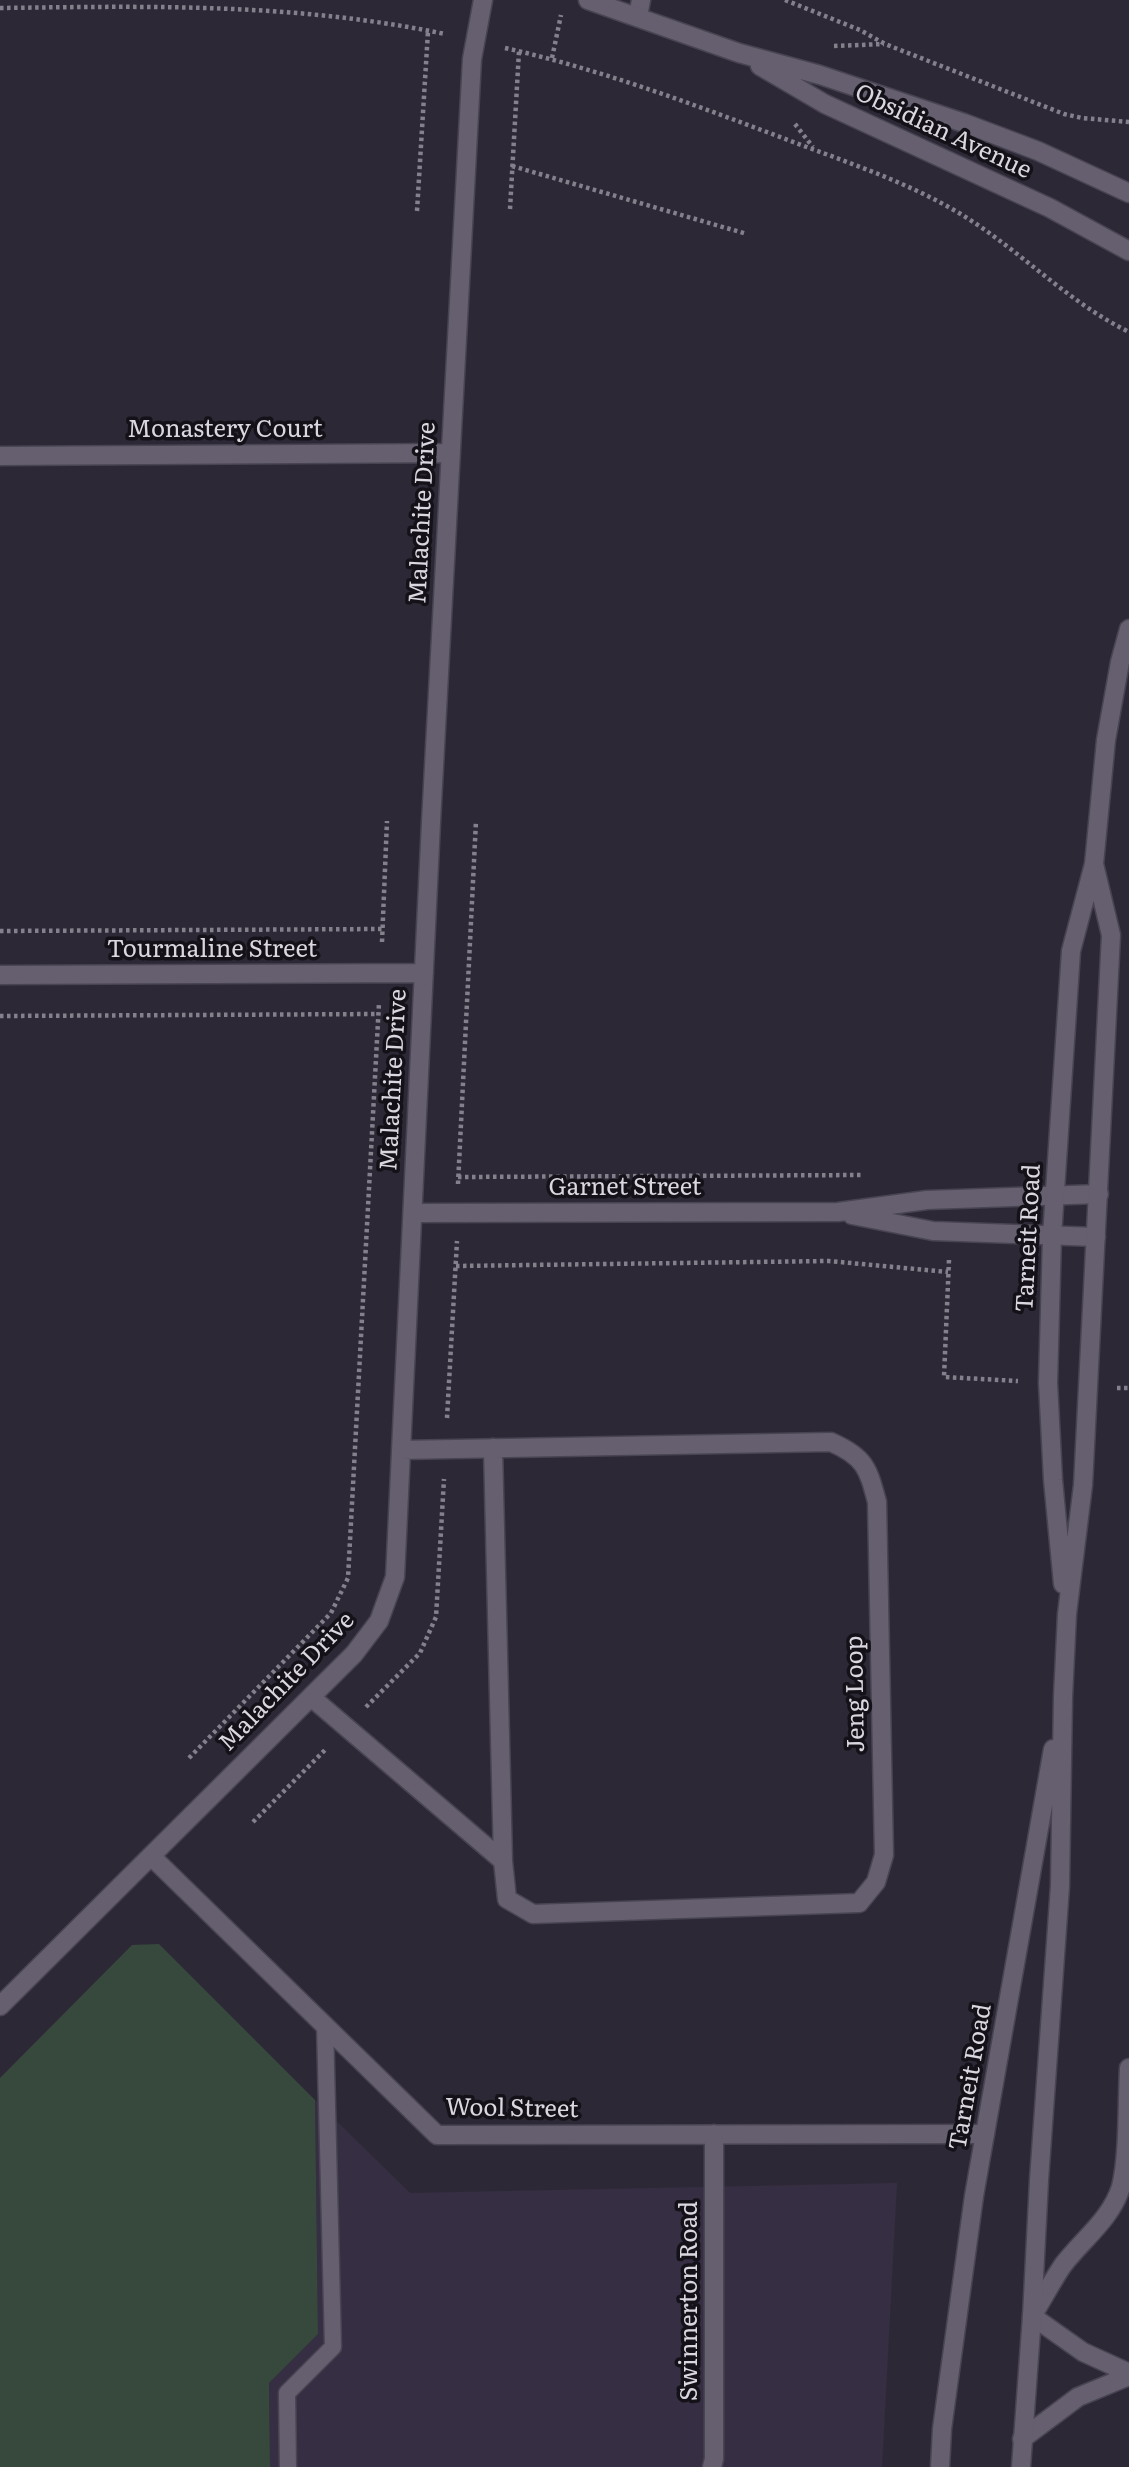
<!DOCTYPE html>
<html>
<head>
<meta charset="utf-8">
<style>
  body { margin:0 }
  canvas { display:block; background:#2d2836 }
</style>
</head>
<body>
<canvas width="1129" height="2467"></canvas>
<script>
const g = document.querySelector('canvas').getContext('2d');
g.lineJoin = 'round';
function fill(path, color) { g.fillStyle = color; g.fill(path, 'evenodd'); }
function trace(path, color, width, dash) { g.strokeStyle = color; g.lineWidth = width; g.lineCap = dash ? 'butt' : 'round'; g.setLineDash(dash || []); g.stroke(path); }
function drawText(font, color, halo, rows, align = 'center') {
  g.font = font + ' Literata,serif'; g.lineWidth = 7; g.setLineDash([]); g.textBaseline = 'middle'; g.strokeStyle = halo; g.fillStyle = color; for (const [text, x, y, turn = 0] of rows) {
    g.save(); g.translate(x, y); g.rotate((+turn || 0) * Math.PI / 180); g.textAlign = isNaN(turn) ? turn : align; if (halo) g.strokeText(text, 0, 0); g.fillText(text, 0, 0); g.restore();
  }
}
const built = new Path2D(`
  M 315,2100 L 410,2193 L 897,2183 L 882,2467 L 270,2467 L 269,2383 L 318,2334 Z`);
const green = new Path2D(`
  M 159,1944 L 315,2100 L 318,2334 L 269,2383 L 270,2467 L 0,2467 L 0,2078 L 132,1945 Z`);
const path = new Path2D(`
  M 785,0 L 860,30 L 885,44 L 1064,114 L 1082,118 L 1129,122
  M 0,8 C 153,6 295,3 445,34
  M 834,46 L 884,44
  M 505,48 C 603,70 695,105 788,140 C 846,162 905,181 959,213 C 1019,249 1066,301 1129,332
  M 552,58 L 561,15
  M 795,124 L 813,147
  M 512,166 L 747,234
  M 510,209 L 519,51
  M 417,211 L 428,31
  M 0,931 L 382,929
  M 382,942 L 387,821
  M 0,1016 L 378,1014
  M 458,1177 L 863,1175
  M 458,1184 L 476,821
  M 949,1260 L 944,1377 L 1018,1381
  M 456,1266 L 829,1261 L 948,1272
  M 1117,1388 L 1129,1388
  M 447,1418 L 457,1241
  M 366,1707 L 420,1653 L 436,1617 L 444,1479
  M 189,1758 L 331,1613 L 348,1578 L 379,1003
  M 253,1822 L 326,1749`);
const lane = new Path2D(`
  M 288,2467 L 287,2393 L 333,2347 L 325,2025`);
const street = new Path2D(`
  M 638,16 L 641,0
  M 0,456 L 451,453
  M 0,975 L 424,973
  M 413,1213 L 838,1212 L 927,1200 L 1099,1194
  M 852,1215 L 933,1231 L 1096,1237
  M 493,1448 L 503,1861
  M 311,1697 L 503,1861 L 507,1899 L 533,1914 L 859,1903 L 876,1882 L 884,1855 L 877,1502 C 868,1468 865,1457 831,1442 L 401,1450
  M 151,1856 L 437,2135 L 985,2134
  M 0,2006 L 354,1654 L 379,1621 L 395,1577 L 431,822 L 472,59 L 483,0
  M 1129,2068 C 1127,2103 1129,2154 1121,2187 C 1111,2219 1083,2239 1063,2265 C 1052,2281 1043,2299 1032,2316 L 1083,2352 L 1129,2373
  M 1022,2439 L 1078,2397 L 1129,2376
  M 712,2467 L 714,2459 L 714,2134`);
const secondary = new Path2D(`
  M 588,0 L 739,53 L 820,75 L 964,123 L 1038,151 L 1129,193
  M 760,66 L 825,104 L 1050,208 L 1129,251
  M 1063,1584 L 1053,1480 L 1048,1383 L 1052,1236 L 1071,951 L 1094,864 L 1106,740 L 1120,662 L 1129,629
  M 940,2467 L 942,2429 L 974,2196 L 1053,1749
  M 1021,2467 L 1032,2316 L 1039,2180 L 1060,1886 L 1063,1697 L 1067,1614 L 1083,1485 L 1111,935 L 1094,864`);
const streetNames = [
  ["Obsidian Avenue",943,132,25],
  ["Monastery Court",225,430],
  ["Malachite Drive",423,513,-87],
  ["Tourmaline Street",212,950],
  ["Malachite Drive",394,1080,-87],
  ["Garnet Street",625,1188],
  ["Tarneit Road",1029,1238,-87],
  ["Malachite Drive",287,1682,-46],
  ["Jeng Loop",856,1694,-91],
  ["Tarneit Road",971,2077,-80],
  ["Wool Street",512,2109,1],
  ["Swinnerton Road",690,2301,-90]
];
fill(built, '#362e43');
fill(green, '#37493d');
trace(lane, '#484451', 19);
trace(street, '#484451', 21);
trace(secondary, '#484451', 21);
trace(path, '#84808c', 4.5, [3.5, 3.5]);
trace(lane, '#655f70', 16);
trace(street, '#655f70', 18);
trace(secondary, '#655f70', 18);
drawText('24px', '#dad7e1', '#141218', streetNames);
</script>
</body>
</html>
